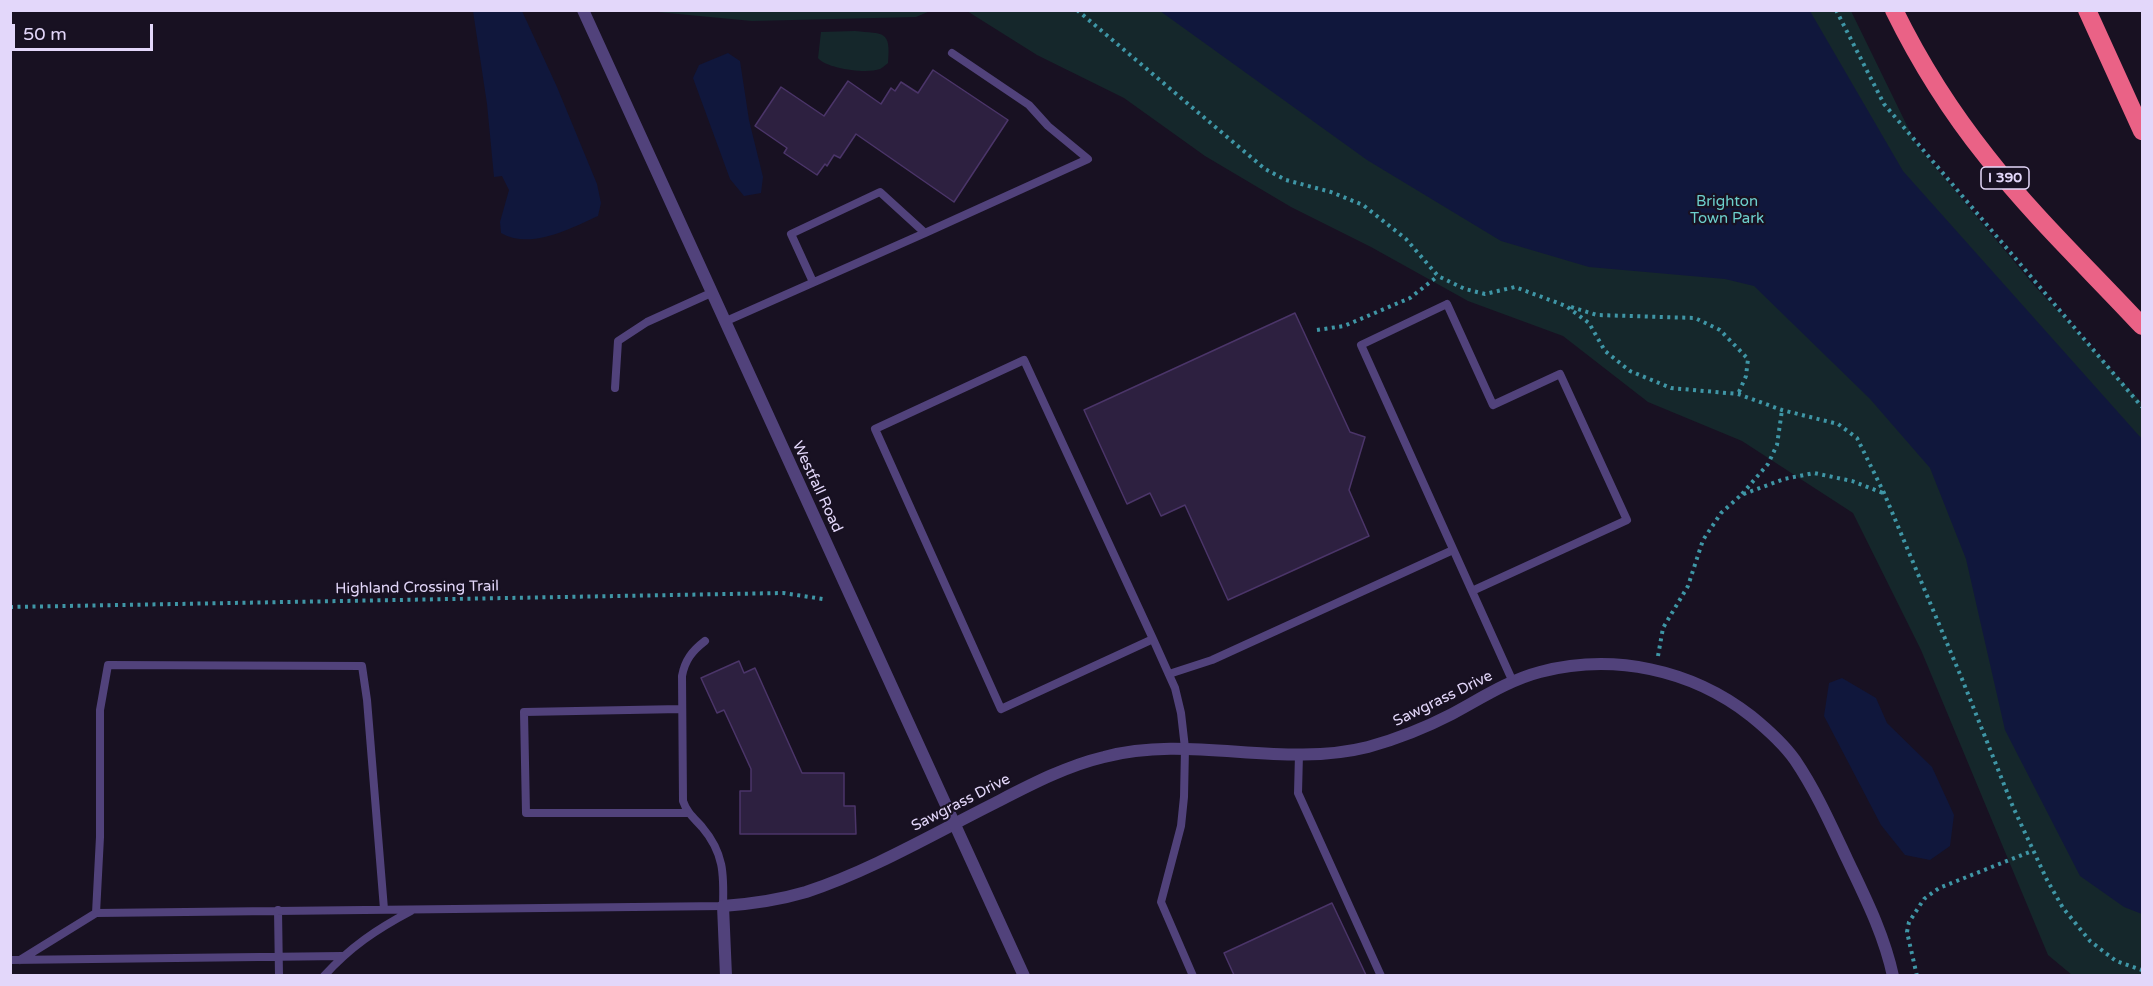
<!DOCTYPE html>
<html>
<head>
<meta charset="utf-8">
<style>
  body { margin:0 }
  #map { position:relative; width:2153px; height:986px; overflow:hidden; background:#181122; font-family:"Varela Round",sans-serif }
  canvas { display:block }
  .frame { position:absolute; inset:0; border:12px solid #e3d7fa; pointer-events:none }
  .scale { position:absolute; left:12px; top:24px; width:141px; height:27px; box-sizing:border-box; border:3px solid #e3d7fa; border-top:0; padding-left:8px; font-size:18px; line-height:21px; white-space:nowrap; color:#e3d7fa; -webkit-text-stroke:4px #181122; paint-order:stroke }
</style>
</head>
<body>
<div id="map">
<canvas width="2153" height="986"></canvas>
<div class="frame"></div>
<div class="scale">50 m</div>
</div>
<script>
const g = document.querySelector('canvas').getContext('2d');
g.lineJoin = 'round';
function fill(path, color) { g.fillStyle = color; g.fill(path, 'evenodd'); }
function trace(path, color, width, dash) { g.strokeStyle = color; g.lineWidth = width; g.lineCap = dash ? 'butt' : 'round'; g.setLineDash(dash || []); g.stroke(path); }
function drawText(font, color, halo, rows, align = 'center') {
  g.font = font + ' "Varela Round",sans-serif'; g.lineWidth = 4.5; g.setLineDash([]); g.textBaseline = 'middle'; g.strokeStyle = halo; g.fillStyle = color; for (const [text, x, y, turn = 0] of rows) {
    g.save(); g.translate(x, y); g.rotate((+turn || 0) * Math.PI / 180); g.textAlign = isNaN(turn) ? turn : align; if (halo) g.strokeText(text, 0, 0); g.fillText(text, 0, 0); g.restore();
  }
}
const green = new Path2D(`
  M 647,11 L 930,11 L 916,17 L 752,21 Z
  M 967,11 L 1851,11 L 1916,144 L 2033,284 L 2142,403 L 2142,975 L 2072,975 L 2048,955 L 1921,650 L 1853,513 L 1742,441 L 1648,402 L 1563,336 L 1468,301 L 1371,247 L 1291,207 L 1205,156 L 1124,98 L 1037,55 Z
  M 855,31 C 884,34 891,30 888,63 C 887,64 882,68 880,69 C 867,74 827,69 818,58 L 821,32 Z`);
const water = new Path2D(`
  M 473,11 L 522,11 L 557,87 L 597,184 L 601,203 L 598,216 C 569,229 531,250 501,233 L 500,222 L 509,190 L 502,176 L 494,177 L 487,104 Z
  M 1160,11 L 1810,11 L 1903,171 L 2142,439 L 2142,914 L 2124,907 L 2080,876 L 2005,730 L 1966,559 L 1930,468 L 1870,399 L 1754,286 L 1725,279 L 1589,267 L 1501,241 L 1367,160 Z
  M 728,53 L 740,61 L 749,120 L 763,177 L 761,193 L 744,196 L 730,179 L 693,78 L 699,65 Z
  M 1842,678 L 1876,698 L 1887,723 L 1932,767 L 1954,815 L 1950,846 L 1930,860 L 1905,855 L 1881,825 L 1824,716 L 1829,683 Z`);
const building = new Path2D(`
  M 933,70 L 1008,120 L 954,202 L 856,134 L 840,158 L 834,155 L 827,166 L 825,164 L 817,175 L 784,153 L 787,148 L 755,126 L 781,87 L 824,116 L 848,81 L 881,104 L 891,88 L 895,91 L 901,82 L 918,93 Z
  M 1295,313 L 1350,432 L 1365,437 L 1349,490 L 1369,536 L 1228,600 L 1185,505 L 1161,516 L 1150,493 L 1127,504 L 1084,410 Z
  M 739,661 L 744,673 L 755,668 L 802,773 L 844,773 L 844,806 L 855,806 L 856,834 L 740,834 L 740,791 L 751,791 L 751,769 L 724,710 L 717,713 L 701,678 Z
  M 1332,903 L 1366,975 L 1234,975 L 1224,953 Z`);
const path = new Path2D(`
  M 1077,10 L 1265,169 L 1286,180 L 1331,192 L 1363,205 L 1406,239 L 1438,276 L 1465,289 L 1485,294 L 1515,287 L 1566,306 L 1589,323 L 1605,351 L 1630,371 L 1671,388 L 1738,394 L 1782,410 L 1838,424 L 1857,438 L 1884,493 L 1962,679 L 2013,807 L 2047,880 L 2063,908 L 2090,941 L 2116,961 L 2142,970
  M 1836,10 L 1884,104 L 2142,407
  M 1571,307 L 1597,315 L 1695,318 L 1720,330 L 1748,359 L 1746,376 L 1738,394
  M 1317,330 L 1344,326 L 1410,298 L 1438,276
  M 1742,494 L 1768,464 L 1777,445 L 1782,410
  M 10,607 L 783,593 L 823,599
  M 1658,656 L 1663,628 L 1688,586 L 1703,540 L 1721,513 L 1741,495 L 1784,479 L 1814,473 L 1852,481 L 1883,493
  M 1917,976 L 1907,932 L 1909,922 L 1924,899 L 1939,888 L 2032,851`);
const service = new Path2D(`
  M 925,233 L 1088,159 L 1048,126 L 1029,105 L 952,53
  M 724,322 L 925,233 L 880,192 L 791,234 L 813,282
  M 615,388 L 618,341 L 647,322 L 711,293
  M 1472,591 L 1627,520 L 1560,374 L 1493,405 L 1447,304 L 1361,345 L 1513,682
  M 1153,639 L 1001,709 L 875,429 L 1024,360 L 1153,639 L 1175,688 L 1181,713 L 1185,748 L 1184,797 L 1181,826 L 1161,902 L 1193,976
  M 1169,674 L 1212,660 L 1453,550
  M 681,709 L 524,712 L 526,813 L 687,813
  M 1299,754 L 1298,793 L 1381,976
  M 278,910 L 279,976
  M 96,913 L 100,837 L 100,710 L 108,665 L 362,666 L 367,700 L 384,909
  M 10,960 L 342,956
  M 20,960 L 96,913 L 723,906 C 724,874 724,853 702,827 C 694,818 687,813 683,801 L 682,676 C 685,660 692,651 705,641
  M 324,976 C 350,947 377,929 411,911`);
const minor = new Path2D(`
  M 726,976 L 723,906 C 751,904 779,900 806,892 C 872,870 933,834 995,803 C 1030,785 1066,766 1104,757 C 1191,734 1281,769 1368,747 C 1397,739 1425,728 1452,714 C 1480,699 1509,680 1540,672 C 1613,653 1691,669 1751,716 C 1767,729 1783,743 1795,760 C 1816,791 1831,825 1847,859 C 1865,897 1884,934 1893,976`);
const tertiary = new Path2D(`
  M 583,10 L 1024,976`);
const motorway = new Path2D(`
  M 1894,10 C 1920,63 1951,112 1987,157 C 2034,217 2090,270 2142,326
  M 2087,10 L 2142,131`);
const shields = [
  [2005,178,48]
];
const shieldNames = [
  ["I 390",2005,178]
];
const parkNames = [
  ["Brighton",1727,202],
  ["Town Park",1727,219]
];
const streetNames = [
  ["Westfall Road",817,487,65],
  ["Highland Crossing Trail",417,588,-1],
  ["Sawgrass Drive",1443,699,-26],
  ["Sawgrass Drive",961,803,-27]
];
fill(green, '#15272b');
fill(water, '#10173c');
fill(building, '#2d2040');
trace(building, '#4b3569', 1.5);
trace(path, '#3f96a6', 4, [3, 4.5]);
trace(service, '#51427b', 8);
trace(minor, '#51427b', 12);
trace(tertiary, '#51427b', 12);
trace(motorway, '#ea6286', 18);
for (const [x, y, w] of shields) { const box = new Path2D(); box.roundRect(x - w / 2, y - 11, w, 22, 4.5); g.fillStyle = '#181122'; g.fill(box); trace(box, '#e3d7fa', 1.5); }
drawText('bold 14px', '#e3d7fa', null, shieldNames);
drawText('15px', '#6dd0cd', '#181122', parkNames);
drawText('15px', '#e3d7fa', '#181122', streetNames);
</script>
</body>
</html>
